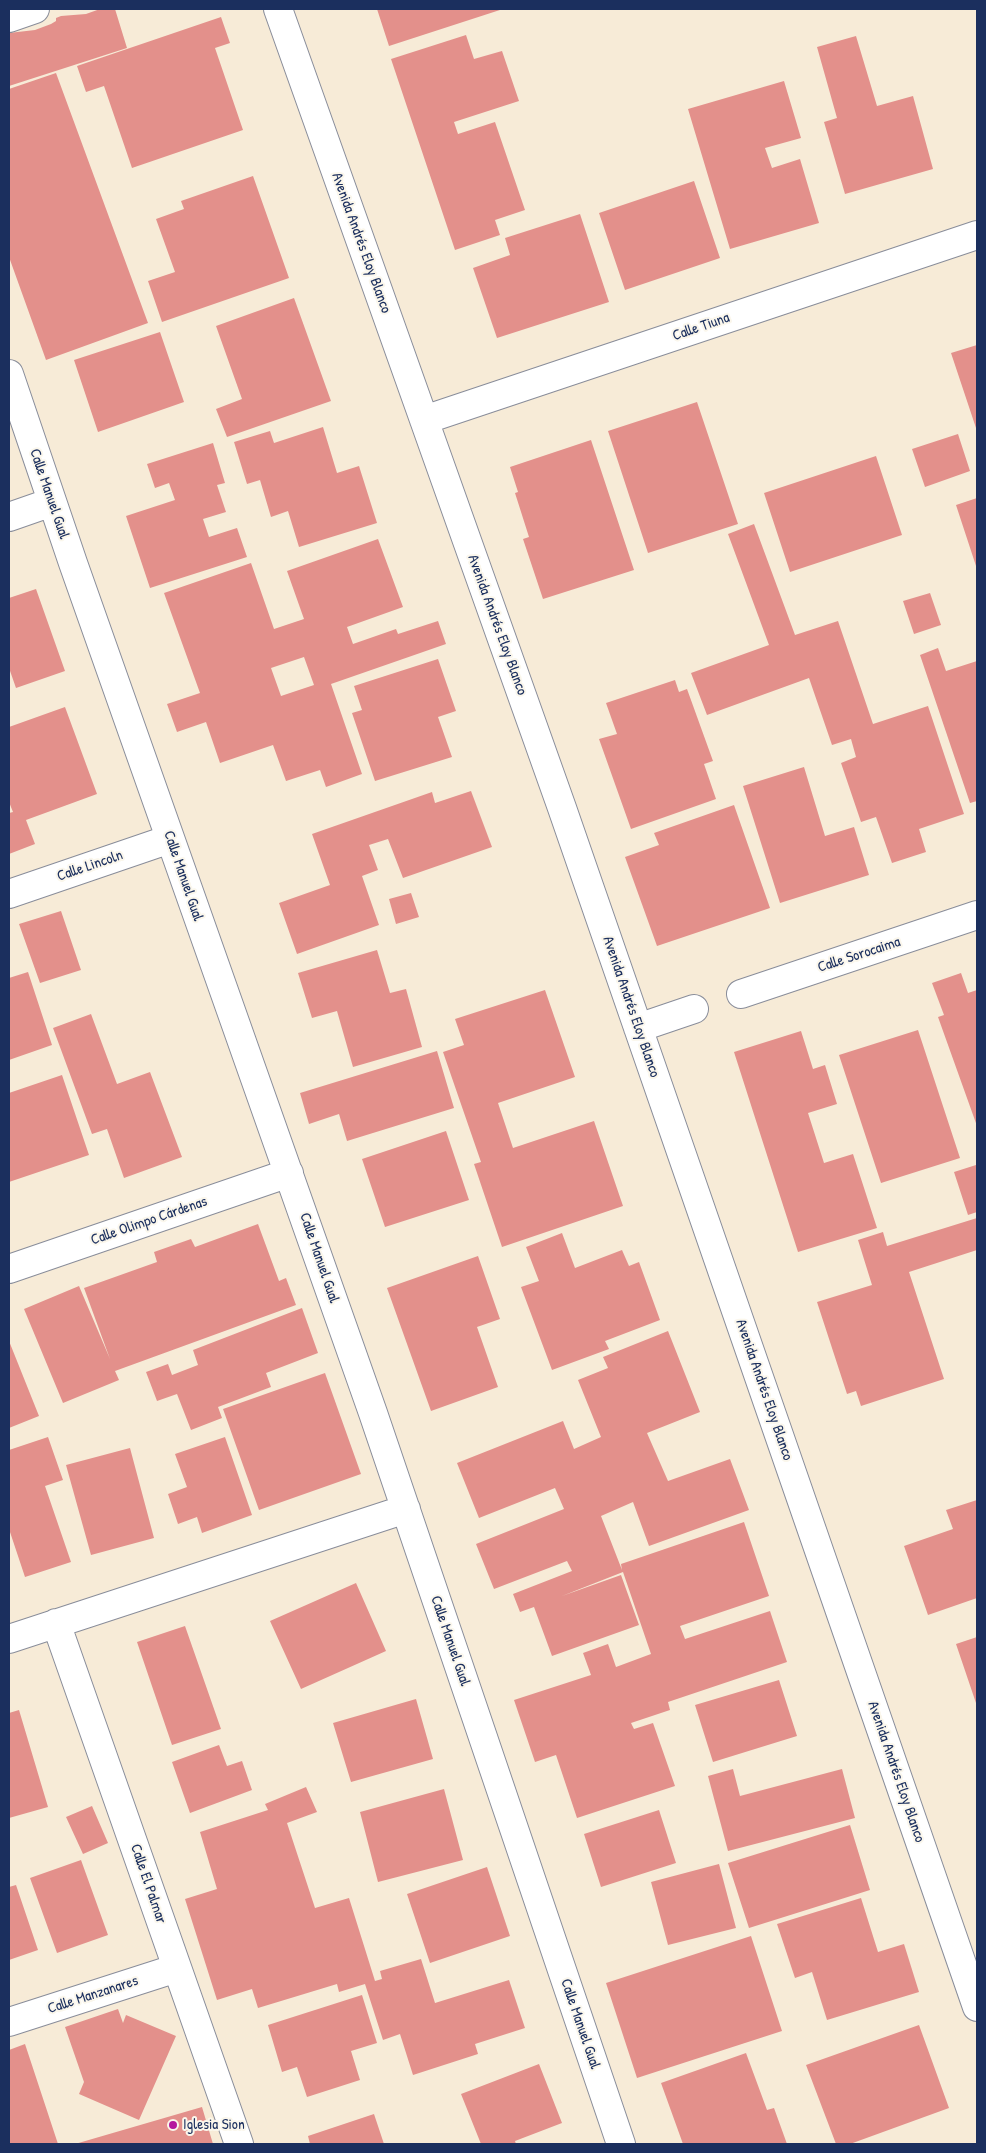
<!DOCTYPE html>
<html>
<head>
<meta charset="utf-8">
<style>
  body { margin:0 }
  #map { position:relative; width:986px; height:2153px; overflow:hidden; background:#f7ebd7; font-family:"Patrick Hand",sans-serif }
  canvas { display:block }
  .frame { position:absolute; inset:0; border:10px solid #1b2f5e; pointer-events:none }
</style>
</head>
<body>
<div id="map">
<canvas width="986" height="2153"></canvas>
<div class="frame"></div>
</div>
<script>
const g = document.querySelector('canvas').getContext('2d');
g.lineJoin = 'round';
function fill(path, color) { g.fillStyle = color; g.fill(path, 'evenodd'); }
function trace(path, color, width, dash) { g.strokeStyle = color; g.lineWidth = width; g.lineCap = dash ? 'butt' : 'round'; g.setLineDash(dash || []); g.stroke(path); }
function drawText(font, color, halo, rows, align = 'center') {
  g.font = font + ' "Patrick Hand",sans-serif'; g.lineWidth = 4; g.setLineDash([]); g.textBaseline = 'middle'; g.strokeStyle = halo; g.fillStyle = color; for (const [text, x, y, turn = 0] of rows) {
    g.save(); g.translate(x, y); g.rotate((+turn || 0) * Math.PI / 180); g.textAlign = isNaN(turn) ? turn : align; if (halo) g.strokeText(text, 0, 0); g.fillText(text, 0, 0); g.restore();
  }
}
const building = new Path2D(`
  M 100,9 L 115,9 L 127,48 L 9,86 L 9,33 L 35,30 L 51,24 L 56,21 L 56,18 L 61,16 L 86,14 Z
  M 377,9 L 503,9 L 389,46 Z
  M 221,17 L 230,43 L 215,48 L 243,130 L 132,168 L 104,86 L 86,92 L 77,66 Z
  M 466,35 L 474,59 L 502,51 L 519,101 L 454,122 L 458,134 L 495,122 L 525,210 L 495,220 L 500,235 L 455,250 L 391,59 Z
  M 856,36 L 877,106 L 913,96 L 933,169 L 845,194 L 824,122 L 837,118 L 817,47 Z
  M 56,73 L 148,323 L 46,360 L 9,257 L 9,89 Z
  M 784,81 L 801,138 L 765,148 L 772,168 L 800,159 L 819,223 L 730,249 L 688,109 Z
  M 253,176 L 289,278 L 162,322 L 148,281 L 175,272 L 156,219 L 184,209 L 181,201 Z
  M 694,181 L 720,258 L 625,290 L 599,213 Z
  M 580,214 L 609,302 L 497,338 L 473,268 L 510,255 L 505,238 Z
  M 294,298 L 331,401 L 227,437 L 216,409 L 242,399 L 216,326 Z
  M 160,332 L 184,402 L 98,432 L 74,360 Z
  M 977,345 L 977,431 L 951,353 Z
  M 697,402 L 738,524 L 648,553 L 608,431 Z
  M 323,427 L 337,473 L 359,466 L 377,523 L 299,547 L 288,511 L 271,517 L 260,480 L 247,484 L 234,442 L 270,431 L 274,443 Z
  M 958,434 L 970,471 L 925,487 L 912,449 Z
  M 591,440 L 634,570 L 543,599 L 523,539 L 529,537 L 515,493 L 518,492 L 510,467 Z
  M 213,443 L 225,483 L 217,485 L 226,512 L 203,519 L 209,537 L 237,528 L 247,557 L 150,588 L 126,516 L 175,500 L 169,483 L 155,488 L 147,464 Z
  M 876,456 L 902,535 L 790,572 L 764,493 Z
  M 977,498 L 977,569 L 956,505 Z
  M 754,524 L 795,635 L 838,621 L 873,724 L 928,706 L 964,814 L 919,829 L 926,852 L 892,863 L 876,817 L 861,822 L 841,763 L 856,757 L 851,739 L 832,745 L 809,678 L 707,715 L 691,673 L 769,645 L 728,534 Z
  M 378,539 L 403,607 L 347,627 L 353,644 L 396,629 L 398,634 L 438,621 L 446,644 L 331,684 L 362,774 L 326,787 L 320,770 L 286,781 L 273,745 L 220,763 L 206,722 L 177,732 L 167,704 L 200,693 L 164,593 L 251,563 L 274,629 L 304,619 L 287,571 ZM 304,657 L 314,685 L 281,696 L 271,668 Z
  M 36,589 L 65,671 L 16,688 L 9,668 L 9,598 Z
  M 930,593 L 941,625 L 914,634 L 903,601 Z
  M 938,648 L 946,671 L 977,661 L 977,801 L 970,803 L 920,655 Z
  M 438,659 L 456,711 L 438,717 L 452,757 L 375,781 L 352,713 L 362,710 L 354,686 Z
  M 675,680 L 679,692 L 687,689 L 713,761 L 704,764 L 716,799 L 631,829 L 599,739 L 617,734 L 606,703 Z
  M 65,707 L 97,794 L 26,820 L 35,844 L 9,854 L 9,813 L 13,812 L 9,802 L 9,727 Z
  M 804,767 L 825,836 L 854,827 L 869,875 L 780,903 L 743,786 Z
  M 471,791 L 492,847 L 403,878 L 388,839 L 369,845 L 378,870 L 362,876 L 379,925 L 297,954 L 279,903 L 330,885 L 312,834 L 432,792 L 435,803 Z
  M 734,805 L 770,908 L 657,946 L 625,857 L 659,845 L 654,833 Z
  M 411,893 L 419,917 L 396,924 L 389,899 Z
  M 61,911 L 81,970 L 40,983 L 19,924 Z
  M 377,950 L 390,993 L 406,989 L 422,1047 L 353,1067 L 337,1011 L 312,1018 L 298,973 Z
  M 28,972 L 52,1045 L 9,1060 L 9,978 Z
  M 961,973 L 968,993 L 977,990 L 977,1126 L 938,1017 L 944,1015 L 932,983 Z
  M 545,990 L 575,1077 L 498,1103 L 513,1148 L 594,1121 L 623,1206 L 502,1247 L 474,1164 L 481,1162 L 443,1052 L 464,1045 L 455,1019 Z
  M 91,1014 L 117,1084 L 150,1072 L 182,1157 L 124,1178 L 107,1129 L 92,1134 L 53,1028 Z
  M 918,1030 L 960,1158 L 881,1183 L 839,1055 Z
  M 801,1031 L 813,1069 L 825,1065 L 837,1104 L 808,1113 L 824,1163 L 853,1154 L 877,1228 L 798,1252 L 734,1052 Z
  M 437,1051 L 454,1108 L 347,1141 L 339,1114 L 309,1124 L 300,1093 Z
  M 62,1075 L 89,1155 L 9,1182 L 9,1093 Z
  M 446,1131 L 469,1200 L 385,1227 L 362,1159 Z
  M 976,1165 L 977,1212 L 968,1215 L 954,1172 Z
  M 977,1218 L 977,1250 L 909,1272 L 944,1379 L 861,1406 L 856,1391 L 847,1394 L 817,1302 L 872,1285 L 858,1240 L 883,1232 L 887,1246 Z
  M 258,1224 L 279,1281 L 286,1278 L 296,1305 L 115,1371 L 119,1380 L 63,1403 L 24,1309 L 79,1286 L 110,1359 L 84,1288 L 157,1262 L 154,1252 L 191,1239 L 195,1247 Z
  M 562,1233 L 575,1268 L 622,1250 L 629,1266 L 639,1262 L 660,1320 L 605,1341 L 609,1349 L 552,1370 L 521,1287 L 539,1281 L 526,1247 Z
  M 478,1256 L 500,1319 L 477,1327 L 498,1387 L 431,1411 L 387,1288 Z
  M 302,1308 L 318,1353 L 266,1373 L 271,1387 L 218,1407 L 222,1418 L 191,1430 L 177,1394 L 157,1401 L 146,1372 L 168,1364 L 172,1375 L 198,1365 L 193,1350 Z
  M 668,1331 L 700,1412 L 647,1433 L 668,1481 L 730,1459 L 749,1510 L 649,1546 L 633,1502 L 601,1516 L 622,1570 L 621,1564 L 744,1522 L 769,1596 L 680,1626 L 685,1639 L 770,1611 L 787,1662 L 668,1702 L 670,1710 L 631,1723 L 634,1729 L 653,1723 L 675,1786 L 577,1818 L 556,1755 L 535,1762 L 514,1700 L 591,1675 L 583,1653 L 608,1644 L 616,1667 L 651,1654 L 623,1572 L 562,1596 L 621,1575 L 639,1625 L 552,1656 L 534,1607 L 520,1612 L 513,1594 L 572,1571 L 567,1561 L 494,1589 L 476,1544 L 564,1509 L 555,1488 L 479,1518 L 457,1463 L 563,1421 L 574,1449 L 601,1437 L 578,1380 L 608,1368 L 603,1357 Z
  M 9,1341 L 39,1416 L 9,1428 Z
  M 325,1373 L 361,1474 L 259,1510 L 223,1409 Z
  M 48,1437 L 63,1480 L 45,1486 L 71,1562 L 25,1577 L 9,1529 L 9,1450 Z
  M 225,1437 L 252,1515 L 202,1533 L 197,1517 L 178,1524 L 168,1494 L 187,1487 L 175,1454 Z
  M 130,1448 L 154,1538 L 91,1555 L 66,1465 Z
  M 977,1500 L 977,1598 L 928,1615 L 904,1546 L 953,1529 L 946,1510 Z
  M 356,1583 L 386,1651 L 301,1689 L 270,1621 Z
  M 185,1626 L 221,1729 L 172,1745 L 137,1642 Z
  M 977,1637 L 977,1706 L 956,1644 Z
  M 779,1680 L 797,1736 L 713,1762 L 695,1705 Z
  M 416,1699 L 433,1759 L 351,1782 L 333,1723 Z
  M 19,1710 L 48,1807 L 9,1818 L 9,1713 Z
  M 219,1745 L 227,1766 L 242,1761 L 252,1790 L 190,1813 L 172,1762 Z
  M 733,1769 L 740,1796 L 842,1769 L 855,1818 L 728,1851 L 708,1776 Z
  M 306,1787 L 317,1812 L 287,1823 L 315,1908 L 349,1898 L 375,1981 L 382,1979 L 380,1971 L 421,1959 L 435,2003 L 509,1980 L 525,2028 L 475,2044 L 478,2054 L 413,2075 L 400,2034 L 383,2040 L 365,1984 L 339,1992 L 337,1984 L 258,2008 L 252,1989 L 217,2000 L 185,1899 L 217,1889 L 200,1832 L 268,1810 L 265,1804 Z
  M 444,1789 L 463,1860 L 378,1882 L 360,1812 Z
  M 92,1806 L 108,1843 L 83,1854 L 66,1817 Z
  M 659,1810 L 676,1863 L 601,1887 L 584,1834 Z
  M 850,1825 L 870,1890 L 749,1928 L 728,1863 Z
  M 81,1860 L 108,1935 L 57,1953 L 30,1878 Z
  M 719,1864 L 736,1928 L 668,1945 L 651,1882 Z
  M 487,1867 L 510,1936 L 430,1963 L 407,1894 Z
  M 16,1885 L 38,1950 L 9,1960 L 9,1887 Z
  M 861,1898 L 878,1952 L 904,1944 L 919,1992 L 827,2020 L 812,1972 L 795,1978 L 777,1924 Z
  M 751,1936 L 782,2031 L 637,2078 L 606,1983 Z
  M 362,1995 L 377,2043 L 351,2051 L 360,2080 L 307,2097 L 297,2067 L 282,2072 L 268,2025 Z
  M 118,2009 L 123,2023 L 126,2015 L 176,2036 L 139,2120 L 79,2094 L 84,2082 L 65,2027 Z
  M 919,2025 L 949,2108 L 850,2144 L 836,2144 L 806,2065 Z
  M 25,2044 L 58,2144 L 9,2144 L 9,2050 Z
  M 746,2053 L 767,2110 L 774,2108 L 787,2144 L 683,2144 L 661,2083 Z
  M 539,2064 L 562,2123 L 515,2141 L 516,2144 L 481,2144 L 461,2094 Z
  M 202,2107 L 213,2144 L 75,2144 Z
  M 374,2114 L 384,2144 L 310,2144 L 308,2136 Z`);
const street = new Path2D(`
  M 278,9 L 562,808 L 977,2007
  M 9,18 L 35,9
  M 9,374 L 73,563 L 373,1413 L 621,2144
  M 424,420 L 977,235
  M 9,517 L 52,502
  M 9,894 L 170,839
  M 741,994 L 977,915
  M 638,1028 L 694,1009
  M 9,1269 L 289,1173
  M 56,1623 L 239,2144
  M 9,1639 L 406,1509
  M 9,2022 L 177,1968`);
const markers = [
  [173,2125,5,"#b5179e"]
];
const streetNames = [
  ["Avenida Andrés Eloy Blanco",361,243,70],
  ["Calle Tiuna",701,327,-19],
  ["Calle Manuel Gual",49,494,71],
  ["Avenida Andrés Eloy Blanco",497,625,70],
  ["Calle Lincoln",90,866,-19],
  ["Calle Manuel Gual",183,876,71],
  ["Calle Sorocaima",859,955,-18],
  ["Avenida Andrés Eloy Blanco",631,1007,71],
  ["Calle Olimpo Cárdenas",149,1221,-19],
  ["Calle Manuel Gual",319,1258,71],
  ["Avenida Andrés Eloy Blanco",764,1390,71],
  ["Calle Manuel Gual",450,1641,71],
  ["Avenida Andrés Eloy Blanco",896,1772,71],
  ["Calle El Palmar",148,1884,71],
  ["Calle Manzanares",93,1995,-18],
  ["Calle Manuel Gual",580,2024,71]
];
const poiNames = [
  ["Iglesia Sion",183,2125]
];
fill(building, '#e3908b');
trace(street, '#898d9a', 30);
trace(street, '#fff', 28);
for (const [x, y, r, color] of markers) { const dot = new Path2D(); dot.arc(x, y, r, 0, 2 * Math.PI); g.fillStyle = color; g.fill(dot); trace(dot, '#fbf7ec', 2); }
drawText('15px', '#1b2f5e', '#fbf7ec', streetNames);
drawText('15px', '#1b2f5e', '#fbf7ec', poiNames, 'left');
</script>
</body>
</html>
